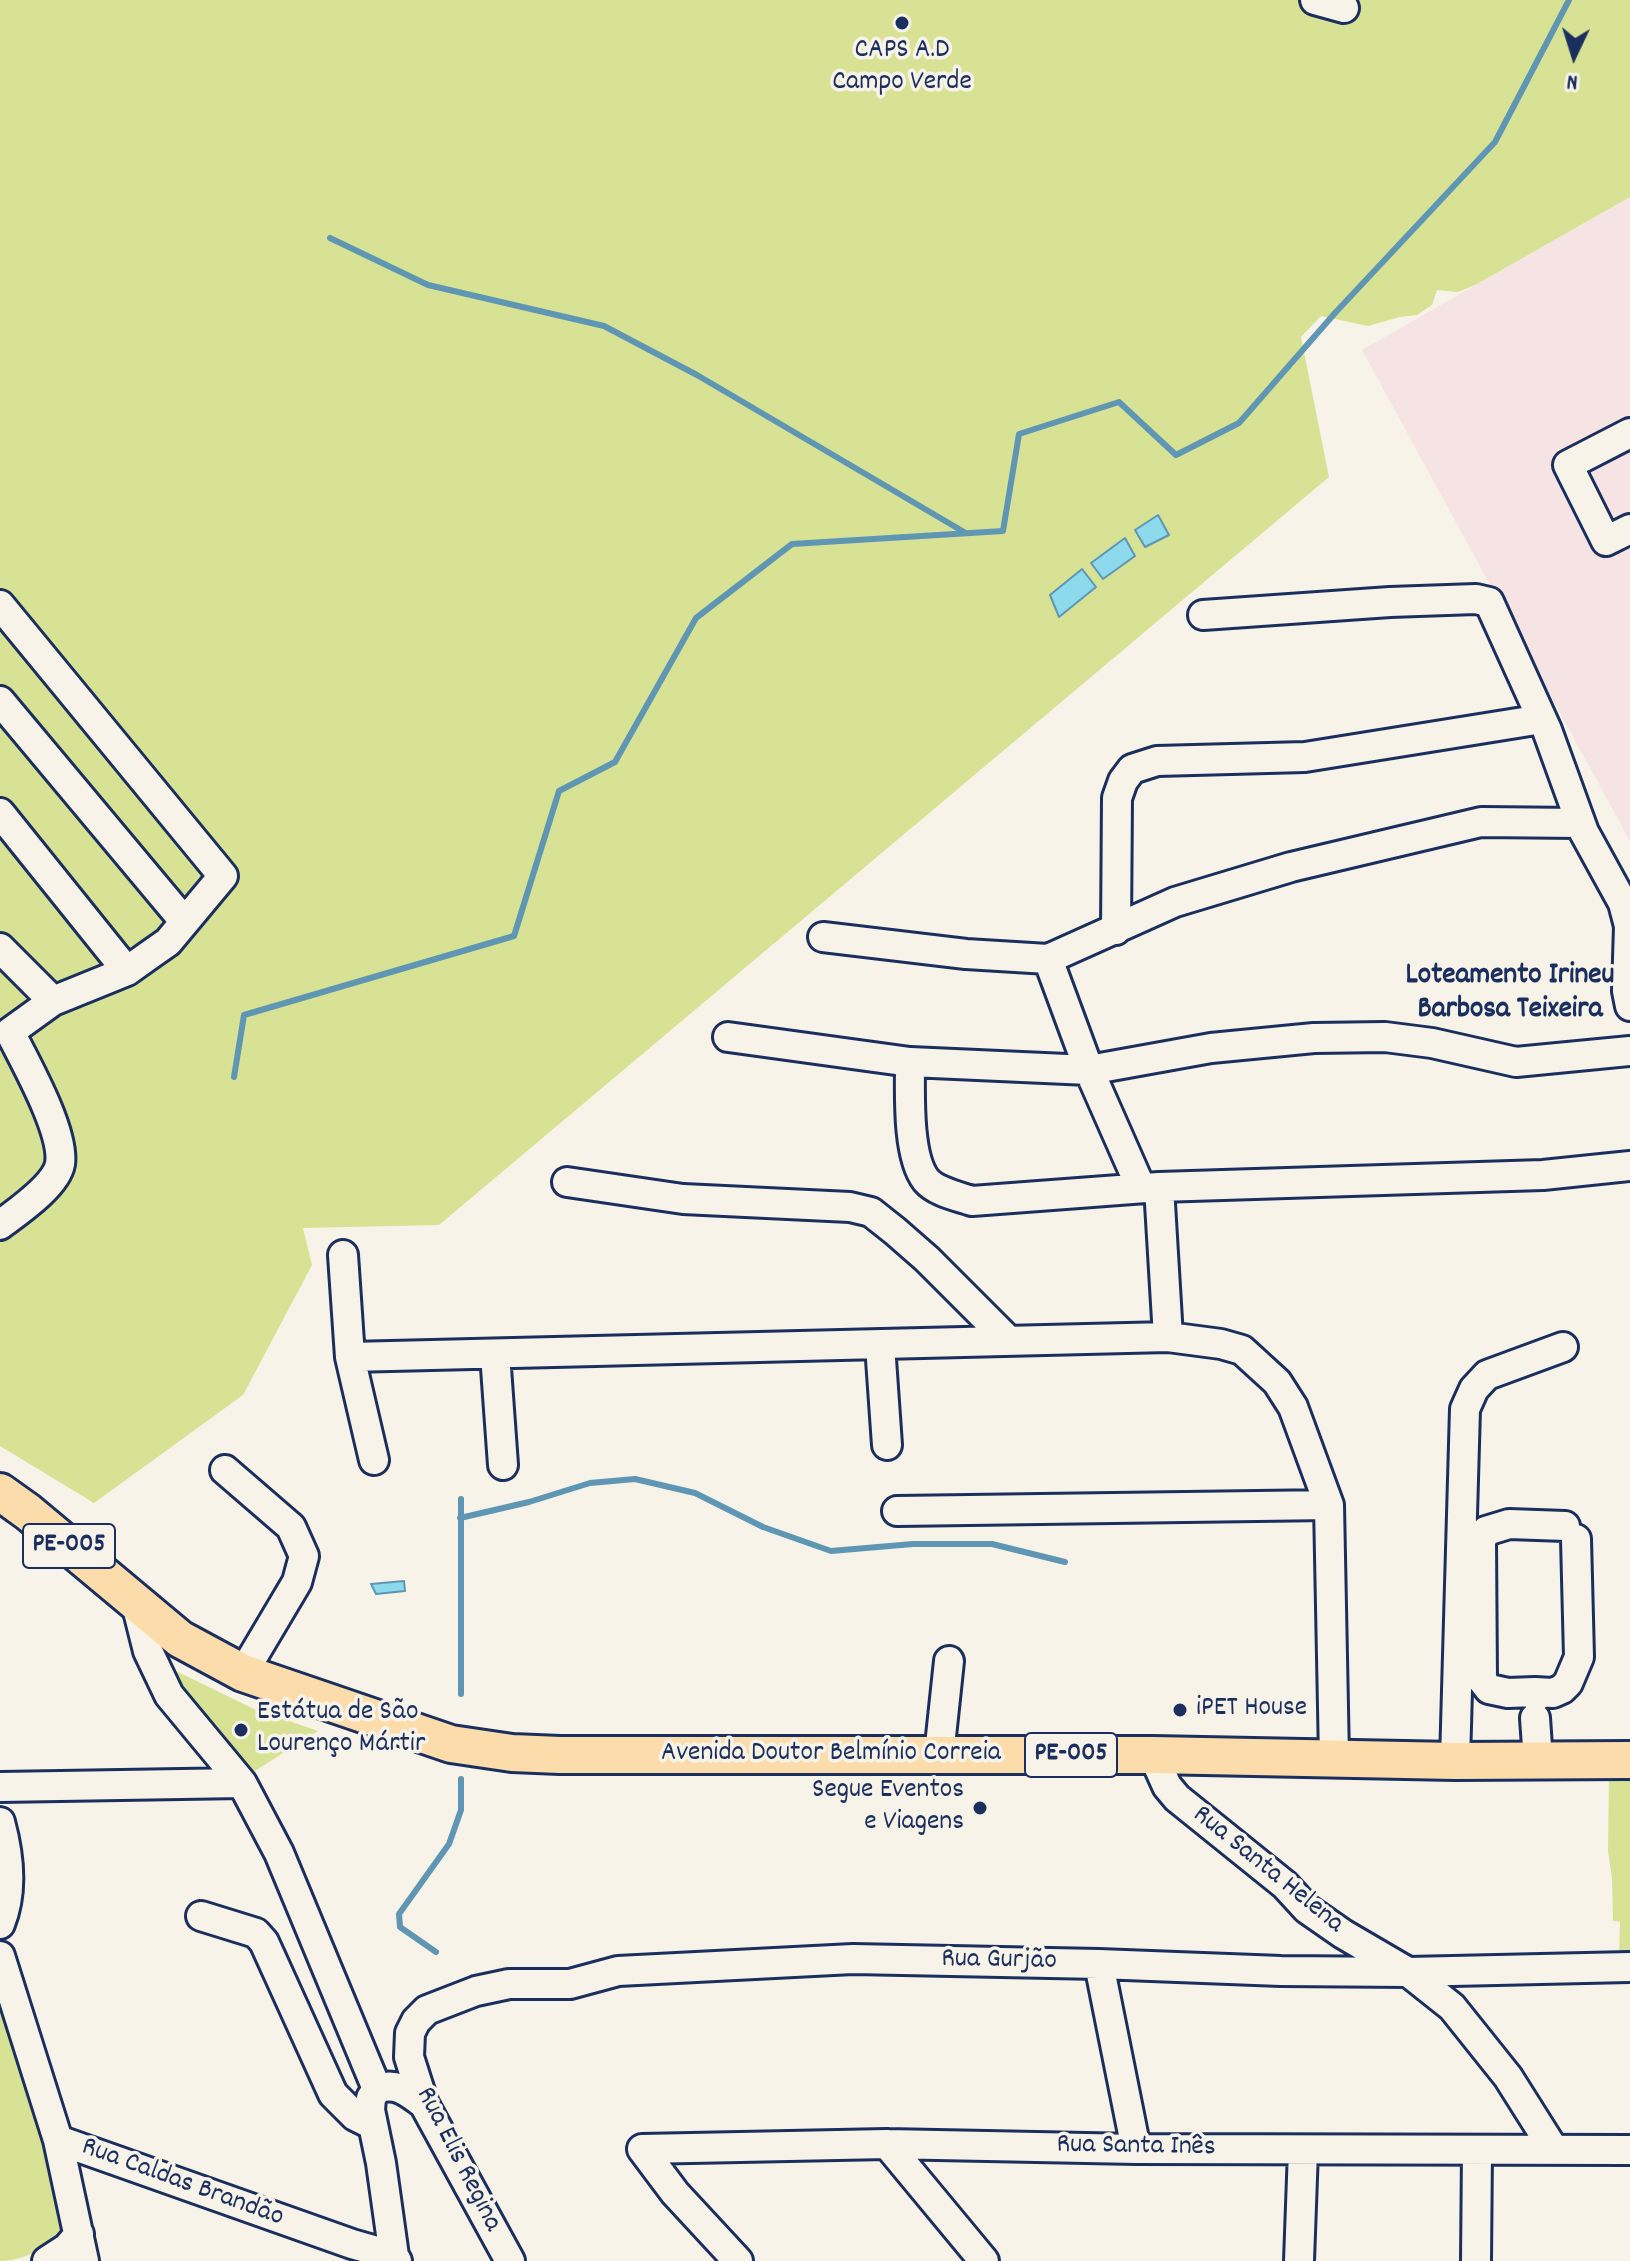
<!DOCTYPE html>
<html>
<head>
<meta charset="utf-8">
<style>
  body { margin:0 }
  #map { position:relative; width:1630px; height:2261px; overflow:hidden; background:#f7f3e8; font-family:Dekko,sans-serif }
  canvas { display:block }
  .north { position:absolute; left:1534px; top:16px; width:80px; height:80px; -webkit-text-stroke:6px #f7f3e8; paint-order:stroke; rotate:184deg; font-size:22px; font-weight:700; line-height:32px; text-align:center; color:#1b2f5e }
  .north::after { content:''; display:block; margin:auto; width:28px; height:36px; background:#1b2f5e; clip-path:polygon(50% 0,100% 100%,50% 72%,0 100%) }
</style>
</head>
<body>
<div id="map">
<canvas width="1630" height="2261"></canvas>
<div class="north">N</div>
</div>
<script>
const g = document.querySelector('canvas').getContext('2d');
g.lineJoin = 'round';
function fill(path, color) { g.fillStyle = color; g.fill(path, 'evenodd'); }
function trace(path, color, width, dash) { g.strokeStyle = color; g.lineWidth = width; g.lineCap = dash ? 'butt' : 'round'; g.setLineDash(dash || []); g.stroke(path); }
function drawText(font, color, halo, rows, align = 'center') {
  g.font = font + ' Dekko,sans-serif'; g.lineWidth = 7; g.setLineDash([]); g.textBaseline = 'middle'; g.strokeStyle = halo; g.fillStyle = color; for (const [text, x, y, turn = 0] of rows) {
    g.save(); g.translate(x, y); g.rotate((+turn || 0) * Math.PI / 180); g.textAlign = isNaN(turn) ? turn : align; if (halo) g.strokeText(text, 0, 0); g.fillText(text, 0, 0); g.restore();
  }
}
const built = new Path2D(`
  M 1630,197 L 1630,841 L 1362,350 Z`);
const green = new Path2D(`
  M 0,0 L 1630,0 L 1630,197 L 1477,284 L 1458,292 L 1437,290 L 1432,305 L 1417,315 L 1400,317 L 1368,326 L 1321,316 L 1301,337 L 1329,477 L 439,1225 L 303,1228 L 312,1265 L 243,1395 L 94,1503 L 0,1446 Z
  M 176,1671 L 254,1709 L 318,1731 L 242,1779 L 181,1695 Z
  M 1609,1776 L 1630,1776 L 1630,1960 L 1619,1960 L 1620,1922 L 1613,1921 L 1612,1878 L 1608,1851 Z
  M 0,1989 L 51,2153 L 69,2233 C 48,2246 25,2261 0,2261 Z`);
const water = new Path2D(`
  M 1158,515 L 1169,535 L 1145,547 L 1135,530 Z
  M 1125,538 L 1135,556 L 1103,579 L 1091,563 Z
  M 1082,569 L 1096,587 L 1059,617 L 1050,595 Z
  M 404,1581 L 405,1591 L 376,1594 L 371,1584 Z`);
const stream = new Path2D(`
  M 330,238 L 428,285 L 604,326 L 697,375 L 964,532
  M 234,1077 L 244,1015 L 514,936 L 559,791 L 615,762 L 696,618 L 792,544 L 1003,531 L 1019,434 L 1119,402 L 1176,455 L 1239,423 L 1335,313 L 1495,142 L 1569,0
  M 461,1499 L 461,1694
  M 460,1518 L 529,1502 L 590,1483 L 635,1479 L 695,1493 L 763,1527 L 831,1551 L 913,1544 L 992,1544 L 1065,1562
  M 436,1952 L 400,1927 L 399,1914 L 449,1844 L 461,1810 L 461,1779`);
const minor = new Path2D(`
  M 1315,0 L 1344,8
  M 1630,433 L 1568,465 L 1606,541 L 1630,529
  M 0,605 L 223,876 L 168,942 L 148,956 L 127,971 L 53,1001
  M 1203,615 L 1390,602 L 1476,599 L 1489,602 L 1547,730 L 1584,832 L 1623,903 L 1629,926 L 1627,991 L 1630,1006
  M 0,701 L 184,921
  M 0,813 L 127,971
  M 1116,930 L 1117,798 L 1123,781 L 1132,769 L 1157,761 L 1305,757 L 1542,719
  M 823,937 L 966,954 L 1048,959 L 1175,902 L 1291,867 L 1481,822 L 1580,823
  M 0,948 L 53,1001 L 10,1032 C 25,1062 65,1132 60,1164 C 56,1186 17,1212 0,1225
  M 1048,959 L 1089,1070 L 1141,1188
  M 728,1037 L 910,1062 C 910,1092 907,1156 926,1180 C 936,1192 957,1196 972,1201 L 1159,1187 L 1543,1175 L 1630,1166
  M 910,1062 L 1089,1070 L 1211,1048 L 1314,1038 L 1385,1037 L 1432,1043 L 1516,1062 L 1630,1051
  M 567,1182 L 683,1199 L 850,1207 L 871,1212 L 895,1231 L 927,1259 L 1009,1341
  M 1159,1187 L 1168,1337
  M 343,1255 L 350,1357 L 374,1460
  M 880,1345 L 887,1445
  M 495,1354 L 503,1465
  M 350,1357 L 1168,1337 L 1221,1344 L 1242,1350 L 1277,1382 L 1293,1407 L 1329,1505 L 1334,1758
  M 225,1470 L 291,1527 L 304,1556 L 297,1582 L 243,1673
  M 897,1511 L 1329,1505
  M 136,1603 L 148,1651 L 169,1695 L 242,1783 L 279,1853 L 377,2089
  M 1535,1692 L 1508,1693 L 1489,1689 L 1482,1680 L 1481,1541 L 1486,1531 L 1509,1524 L 1565,1526
  M 1536,1697 L 1535,1692 L 1553,1693 L 1562,1689 L 1568,1683 L 1579,1657 L 1576,1539
  M 1535,1718 L 1538,1761
  M 939,1755 L 949,1661
  M 1153,1755 L 1167,1786 L 1177,1798 L 1285,1885 L 1307,1909 L 1343,1934 L 1408,1972 L 1452,2007 L 1508,2077 L 1554,2150
  M 1455,1761 L 1465,1409 L 1474,1389 L 1487,1375 L 1563,1347
  M 0,1787 L 242,1783
  M 0,1822 C 9,1855 13,1892 0,1924
  M 201,1916 L 256,1933 L 264,1942 L 333,2094 L 355,2116 L 371,2124
  M 0,1956 L 58,2140 L 352,2244 L 394,2256 L 397,2261
  M 1099,1964 L 1136,2149
  M 58,2140 L 84,2261
  M 887,2144 L 984,2261
  M 642,2149 L 887,2144 L 1136,2149 L 1630,2150
  M 642,2149 L 675,2193 L 738,2261
  M 394,2256 L 381,2163 L 370,2110 L 371,2098 L 377,2089 C 396,2081 409,2093 424,2104
  M 47,2261 L 67,2248 L 79,2234
  M 510,2261 L 424,2104 L 409,2057 L 410,2033 L 416,2021 L 427,2010 L 476,1991 L 509,1984 L 570,1984 L 618,1971 L 853,1959 L 1099,1964 L 1281,1971 L 1408,1972 L 1630,1967
  M 1299,2261 L 1303,2150
  M 1476,2261 L 1477,2151`);
const major = new Path2D(`
  M 0,1492 L 28,1512 L 180,1639 L 243,1673 L 451,1744 L 512,1753 L 560,1755 L 1153,1755 L 1455,1761 L 1630,1760`);
const markers = [
  [902,23,8,"#1b2f5e"],
  [1180,1710,8,"#1b2f5e"],
  [241,1730,8,"#1b2f5e"],
  [980,1808,8,"#1b2f5e"]
];
const shields = [
  [69,1546,92],
  [1071,1755,92]
];
const shieldNames = [
  ["PE-005",69,1546],
  ["PE-005",1071,1755]
];
const poiNames = [
  ["CAPS A.D",902,52,"center"],
  ["Campo Verde",902,84,"center"],
  ["iPET House",1196,1710],
  ["Estátua de São",257,1714],
  ["Lourenço Mártir",257,1746],
  ["Segue Eventos",964,1792,"right"],
  ["e Viagens",964,1824,"right"]
];
const streetNames = [
  ["Avenida Doutor Belmínio Correia",831,1755],
  ["Rua Santa Helena",1267,1871,39],
  ["Rua Gurjão",999,1962,1],
  ["Rua Santa Inês",1136,2148,1],
  ["Rua Elis Regina",457,2160,63],
  ["Rua Caldas Brandão",182,2184,20]
];
const neighbourhoodNames = [
  ["Loteamento Irineu",1510,978],
  ["Barbosa Teixeira",1510,1012]
];
fill(built, '#f6e3e3');
fill(green, '#d7e295');
fill(water, '#8ddaec');
trace(water, '#5f96b3', 2);
trace(stream, '#5f96b3', 6);
trace(minor, '#1b2f5e', 34);
trace(major, '#1b2f5e', 42);
trace(minor, '#f7f3e8', 28);
trace(major, '#fddcac', 36);
for (const [x, y, r, color] of markers) { const dot = new Path2D(); dot.arc(x, y, r, 0, 2 * Math.PI); g.fillStyle = color; g.fill(dot); trace(dot, '#f7f3e8', 3); }
for (const [x, y, w] of shields) { const box = new Path2D(); box.roundRect(x - w / 2, y - 22, w, 44, 6); g.fillStyle = '#f7f3e8'; g.fill(box); trace(box, '#1b2f5e', 2); }
drawText('bold 26px', '#1b2f5e', null, shieldNames);
drawText('28px', '#1b2f5e', '#f7f3e8', poiNames, 'left');
drawText('28px', '#1b2f5e', '#f7f3e8', streetNames);
drawText('bold 30px', '#1b2f5e', '#f7f3e8', neighbourhoodNames);
</script>
</body>
</html>
